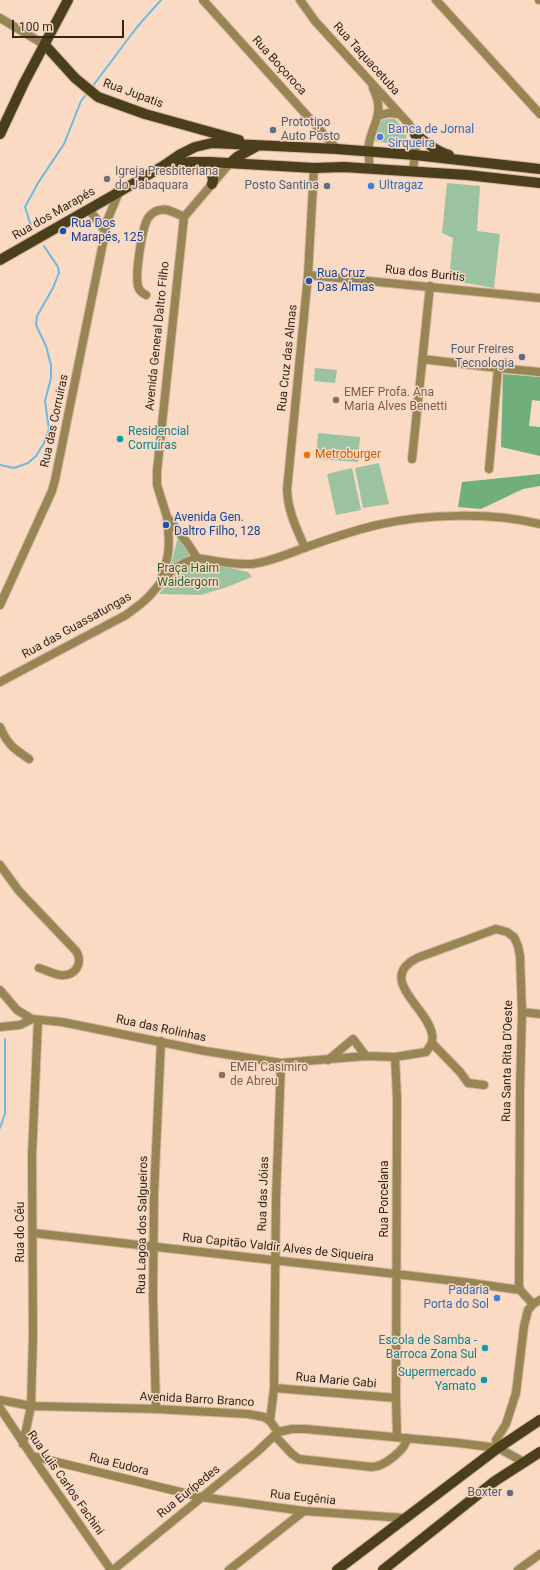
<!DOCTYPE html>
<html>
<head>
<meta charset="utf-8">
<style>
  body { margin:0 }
  #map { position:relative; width:540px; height:1570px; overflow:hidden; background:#fadac3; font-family:Roboto,sans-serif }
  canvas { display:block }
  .scale { position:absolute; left:12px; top:20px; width:112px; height:18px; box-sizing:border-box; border:2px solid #31261d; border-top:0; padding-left:5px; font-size:12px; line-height:14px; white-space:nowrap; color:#31261d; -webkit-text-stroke:3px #fadac3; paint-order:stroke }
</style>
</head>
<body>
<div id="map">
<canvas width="540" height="1570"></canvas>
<div class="scale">100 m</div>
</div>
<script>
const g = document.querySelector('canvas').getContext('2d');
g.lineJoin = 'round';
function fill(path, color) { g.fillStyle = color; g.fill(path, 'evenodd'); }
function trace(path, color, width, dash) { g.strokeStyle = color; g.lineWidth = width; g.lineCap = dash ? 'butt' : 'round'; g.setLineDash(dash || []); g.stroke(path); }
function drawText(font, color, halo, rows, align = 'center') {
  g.font = font + ' Roboto,sans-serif'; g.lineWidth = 3; g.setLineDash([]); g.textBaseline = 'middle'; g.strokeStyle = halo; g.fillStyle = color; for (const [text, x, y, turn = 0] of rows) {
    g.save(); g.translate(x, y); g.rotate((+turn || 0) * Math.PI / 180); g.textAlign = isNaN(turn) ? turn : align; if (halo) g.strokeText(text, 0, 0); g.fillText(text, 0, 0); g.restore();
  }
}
const green = new Path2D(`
  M 387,119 L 395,119 C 404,129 409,131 405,146 L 374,141 L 381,121 Z
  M 447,183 L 480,186 L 477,231 L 500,234 L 494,288 L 449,280 L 453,238 L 442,233 Z
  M 315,368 L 337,370 L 335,383 L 314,381 Z
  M 318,433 L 360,437 L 358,462 L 316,459 Z
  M 379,463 L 389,504 L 363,508 L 355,468 Z
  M 352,468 L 361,510 L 336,515 L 327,474 Z
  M 178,537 L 199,561 L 248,572 L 252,577 L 227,587 L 201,595 L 159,594 L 168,583 L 171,564 Z`);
const forest = new Path2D(`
  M 503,374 L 540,377 L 540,401 L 532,400 L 529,426 L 540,427 L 540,456 L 501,447 Z
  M 540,474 L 540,486 L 523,489 L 481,509 L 458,507 L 462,482 Z`);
const stream = new Path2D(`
  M 92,87 L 137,27 L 161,0
  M 32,229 L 25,207 L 38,183 L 64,144 L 81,101 L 88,92
  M 0,465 L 14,468 L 28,463 L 36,456 L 44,443 L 49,429 L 45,401 L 51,378 L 51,365 L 46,346 L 36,325 L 37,316 L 53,288 L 59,273 L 58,267 L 44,246
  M 0,1128 L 5,1114 L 5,1039`);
const minor = new Path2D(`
  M 203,0 L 337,149
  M 300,0 L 315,21 L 408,123 L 415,134 L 416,145 L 413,171
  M 436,0 L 540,114
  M 539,0 L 540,0
  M 0,18 L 45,45
  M 378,116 L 388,113 L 399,114
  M 230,163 L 184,217 L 157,471 L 157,485 L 167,517 L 188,544 L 197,558 C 215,561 233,565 252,564 C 268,562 286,555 301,549 C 326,540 351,531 377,525 C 425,514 491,512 540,524
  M 370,169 C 369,161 368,151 369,143 C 374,121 385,113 373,88
  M 88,209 L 95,217 L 105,231
  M 308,275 L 540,298
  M 146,295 C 142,293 139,290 138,286 C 135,274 142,228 148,218 C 151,214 156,210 161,210 C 168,208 177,214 184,217
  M 422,359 L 498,368 L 540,372
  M 412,459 L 430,286
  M 489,469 L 498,368
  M 305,548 C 296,527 288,512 287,490 L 308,275 L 314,168
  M 161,579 C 170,555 170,543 167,518
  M 0,605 L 52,491 L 55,480 L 103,243 L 107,221 L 119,192
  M 0,682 L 126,615 C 135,608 145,602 152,593 C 168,574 172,566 197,558
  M 0,727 C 7,744 14,749 29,759
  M 0,865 L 19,891 L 76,951 C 84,963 75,977 60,975 C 53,974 46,970 39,968
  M 0,990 L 17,1010 L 32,1019 L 62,1022 L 205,1051 L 281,1063 L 366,1056 L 395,1057 L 426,1052 L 432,1043
  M 522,1012 L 540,1014
  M 0,1027 L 20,1025 L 32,1019
  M 395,1057 L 397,1098 L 396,1398 L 397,1437
  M 328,1060 L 353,1039 L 366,1056
  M 484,1085 L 468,1083 L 460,1072 L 432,1043 C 432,1040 433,1036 432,1034 C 428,1008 376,979 417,958 L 496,929 L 507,932 L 514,937 L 518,946 L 520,956 L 522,1012 L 520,1090 L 519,1285 L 520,1290 L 533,1304
  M 33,1233 L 361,1270 L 464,1282 L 520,1290
  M 274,1388 L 396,1398
  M 0,1400 L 31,1406 L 156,1409 L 248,1414 L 264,1417 L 270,1421 L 278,1432 L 292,1429 L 305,1429 L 459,1443 L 498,1448
  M 0,1408 L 32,1456 L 111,1570
  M 156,1409 L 153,1298 L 154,1194 L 161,1041
  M 270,1421 L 274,1388 L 276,1199 L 281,1063
  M 275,1436 L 292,1454 L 299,1459 L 372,1467 C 383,1467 406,1450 407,1438
  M 23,1444 L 31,1406 L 33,1336 L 32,1156 L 38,1020
  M 32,1456 L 201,1497 L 304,1511 L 404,1518
  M 524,1462 L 498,1448 L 496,1440 L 506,1424 L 516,1393 L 524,1326 L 528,1310 L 533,1304 L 540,1300
  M 113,1570 L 257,1452 L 278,1432
  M 229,1570 L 304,1511
  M 518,1570 L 540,1554`);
const major = new Path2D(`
  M 45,45 L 75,78 L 98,97 L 145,114 L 239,140
  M 0,134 L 24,83 L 68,0
  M 415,134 C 425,142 436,151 449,155
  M 198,162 C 207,167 216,174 212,184
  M 230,163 L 237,157 L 257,146
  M 165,166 L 190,162 L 210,162 L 314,168 L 344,167 L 467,175 L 540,183
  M 0,260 L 119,192 L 163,166 L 179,155 L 195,147 L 212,143 L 337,149 L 415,155 L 540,169
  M 337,1570 L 498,1448 L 540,1420
  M 383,1570 L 495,1481 L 540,1452`);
const markers = [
  [273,130,4,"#5c6f8a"],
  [380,137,4,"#3f7fe0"],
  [107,179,4,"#6b7280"],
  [327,186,4,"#5c6f8a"],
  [371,186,4,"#3f7fe0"],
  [63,231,4,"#1a4fb4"],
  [309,281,4,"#1a4fb4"],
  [522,357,4,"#5c6f8a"],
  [336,400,4,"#8d6e63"],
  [120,439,4,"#0f9aa8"],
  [307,455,4,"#e8710a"],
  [166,525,4,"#1a4fb4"],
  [222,1075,4,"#8d6e63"],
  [497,1298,4,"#3f7fe0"],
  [485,1348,4,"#0f9aa8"],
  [484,1380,4,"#0f9aa8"],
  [510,1493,4,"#5c6f8a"]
];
const streetNames = [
  ["Rua Taquacetuba",366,59,48],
  ["Rua Boçoroca",279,66,48],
  ["Rua Jupatis",133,94,20],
  ["Rua dos Marapés",54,214,-30],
  ["Rua dos Buritis",425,274,6],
  ["Avenida General Daltro Filho",158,336,-84],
  ["Rua Cruz das Almas",288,358,-84],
  ["Rua das Corruiras",55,421,-78],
  ["Rua das Guassatungas",77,626,-29],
  ["Rua das Rolinhas",161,1029,12],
  ["Rua Santa Rita D'Oeste",508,1061,-89],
  ["Rua das Jóias",264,1194,-88],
  ["Rua Porcelana",385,1199,-90],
  ["Rua Lagoa dos Salgueiros",143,1225,-89],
  ["Rua do Céu",21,1232,-90],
  ["Rua Capitão Valdir Alves de Siqueira",278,1248,6],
  ["Rua Marie Gabi",336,1381,5],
  ["Avenida Barro Branco",197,1400,3],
  ["Rua Eudora",119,1465,14],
  ["Rua Luis Carlos Fachini",65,1483,55],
  ["Rua Eurípedes",189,1492,-39],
  ["Rua Eugênia",303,1498,6]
];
const serviceNames = [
  ["Prototipo",281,123,"left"],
  ["Auto Posto",281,137,"left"],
  ["Posto Santina",319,186],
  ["Four Freires",514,350],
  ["Tecnologia",514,364],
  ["Boxter",502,1493]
];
const shopNames = [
  ["Banca de Jornal",388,130],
  ["Sirqueira",388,144],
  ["Ultragaz",379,186],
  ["Padaria",489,1291,"right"],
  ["Porta do Sol",489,1305,"right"]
];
const worshipNames = [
  ["Igreja Presbiteriana",115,172],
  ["do Jabaquara",115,186]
];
const transitNames = [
  ["Rua Dos",71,224],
  ["Marapés, 125",71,238],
  ["Rua Cruz",317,274],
  ["Das Almas",317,288],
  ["Avenida Gen.",174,518],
  ["Daltro Filho, 128",174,532]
];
const educationNames = [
  ["EMEF Profa. Ana",344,393],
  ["Maria Alves Benetti",344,407],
  ["EMEI Casimiro",230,1068],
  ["de Abreu",230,1082]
];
const cultureNames = [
  ["Residencial",128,432,"left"],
  ["Corruíras",128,446,"left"],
  ["Escola de Samba -",477,1341],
  ["Barroca Zona Sul",477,1355],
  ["Supermercado",476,1373],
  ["Yamato",476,1387]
];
const foodNames = [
  ["Metroburger",315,455]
];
const parkNames = [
  ["Praça Haim",188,569],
  ["Waidergorn",188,583]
];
fill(green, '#9bc3a1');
fill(forest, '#70af7c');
trace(stream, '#6abae4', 2);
trace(minor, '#d2b6a2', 10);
trace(major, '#d2b6a2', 12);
trace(minor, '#978653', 8);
trace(major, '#4a3e1b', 10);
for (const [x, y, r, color] of markers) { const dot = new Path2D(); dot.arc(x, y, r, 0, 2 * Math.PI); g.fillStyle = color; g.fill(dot); trace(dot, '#fadac3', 1.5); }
drawText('12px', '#31261d', '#fadac3', streetNames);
drawText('12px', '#4e5e75', '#fadac3', serviceNames, 'right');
drawText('12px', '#366cbe', '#fadac3', shopNames, 'left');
drawText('12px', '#5b616d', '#fadac3', worshipNames, 'left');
drawText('12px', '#164399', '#fadac3', transitNames, 'left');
drawText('12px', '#785e54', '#fadac3', educationNames, 'left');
drawText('12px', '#0d838f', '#fadac3', cultureNames, 'right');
drawText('12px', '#c56008', '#fadac3', foodNames, 'left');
drawText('12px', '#216433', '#fadac3', parkNames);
</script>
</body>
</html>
